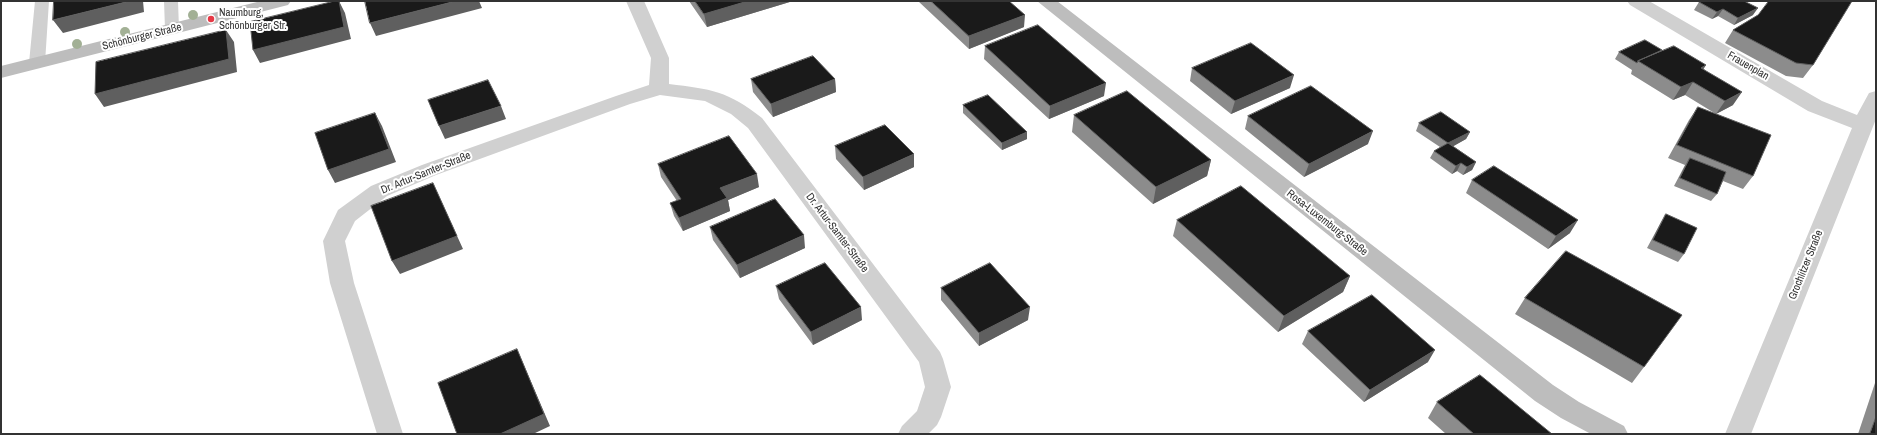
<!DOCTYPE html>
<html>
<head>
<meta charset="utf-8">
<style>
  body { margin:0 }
  #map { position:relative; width:1877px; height:435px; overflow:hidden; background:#fff; font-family:"Archivo Narrow",sans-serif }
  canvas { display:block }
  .frame { position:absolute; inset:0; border:2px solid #333; pointer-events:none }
</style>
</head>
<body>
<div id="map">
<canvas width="1877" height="435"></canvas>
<div class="frame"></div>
</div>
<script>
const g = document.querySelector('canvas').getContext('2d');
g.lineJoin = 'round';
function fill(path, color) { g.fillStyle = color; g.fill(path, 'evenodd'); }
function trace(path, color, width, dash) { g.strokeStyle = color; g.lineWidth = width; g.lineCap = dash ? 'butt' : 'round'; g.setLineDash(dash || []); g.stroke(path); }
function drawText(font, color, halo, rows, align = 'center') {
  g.font = font + ' "Archivo Narrow",sans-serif'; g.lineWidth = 4; g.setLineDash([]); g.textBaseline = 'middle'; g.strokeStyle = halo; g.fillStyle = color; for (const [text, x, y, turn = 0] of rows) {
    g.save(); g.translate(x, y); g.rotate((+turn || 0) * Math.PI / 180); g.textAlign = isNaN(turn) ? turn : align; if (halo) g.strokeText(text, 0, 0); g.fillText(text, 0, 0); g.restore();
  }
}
const lane = new Path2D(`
  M 35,1 L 49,1 L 45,63 L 42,66 L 37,68 L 32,66 L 29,63 Z
  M 164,1 L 178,1 L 179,29 L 177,32 L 167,32 L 165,29 Z`);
const street = new Path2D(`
  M 626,1 L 644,1 L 669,58 L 669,84 C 711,89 728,91 762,118 L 940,352 L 943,359 L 951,387 L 941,417 L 937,425 L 928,434 L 898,434 L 902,426 L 917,411 L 925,387 L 919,362 L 748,128 L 731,114 L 705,101 L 660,95 L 630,104 L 436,175 L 387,196 L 355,221 L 345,241 L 354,283 L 403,434 L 377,434 L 330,283 L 323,241 L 338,210 L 371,186 L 422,165 L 616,96 L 649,85 L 651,58 Z
  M 1627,1 L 1649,1 L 1822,101 L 1857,115 L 1869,93 L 1876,91 L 1876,119 L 1751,434 L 1725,434 L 1852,128 L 1808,111 L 1630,5 Z`);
const secondary = new Path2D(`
  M 261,1 L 291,1 L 288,5 L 1,78 L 1,66 Z
  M 1037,1 L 1057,1 L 1553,385 L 1579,402 L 1624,426 L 1628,434 L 1591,434 L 1561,418 L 1535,401 Z`);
const trees = [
  [193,15],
  [125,32],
  [77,44]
];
const wall = new Path2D(`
  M 689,1 L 793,1 L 707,27 Z
  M 918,1 L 1009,1 L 1024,27 L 969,49 Z
  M 1699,2 L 1753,15 L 1734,25 L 1718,16 L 1712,19 L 1694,10 Z
  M 1758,15 L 1813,65 L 1803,78 L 1786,76 L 1725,43 L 1733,30 Z
  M 985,46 L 1104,96 L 1049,119 L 984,59 Z
  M 1662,50 L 1704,69 L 1733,105 L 1716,114 L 1685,95 L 1673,100 L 1631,74 L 1632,70 L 1615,59 L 1619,52 Z
  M 1192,68 L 1290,88 L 1231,114 L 1190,81 Z
  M 751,79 L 835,79 L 836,92 L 773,117 L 753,92 Z
  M 963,105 L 1027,139 L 1002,150 L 963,113 Z
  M 1698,107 L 1753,176 L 1743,189 L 1723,181 L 1717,194 L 1711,201 L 1674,186 L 1685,165 L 1668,158 L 1689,120 Z
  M 1074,115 L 1211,160 L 1207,176 L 1153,204 L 1072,132 Z
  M 1248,116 L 1368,144 L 1304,177 L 1245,129 Z
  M 1419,123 L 1470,132 L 1466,139 L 1453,146 L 1476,162 L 1472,170 L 1463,175 L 1457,171 L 1452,174 L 1430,158 L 1434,151 L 1440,147 L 1416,131 Z
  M 835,146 L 914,167 L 864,190 L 836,159 Z
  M 658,164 L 759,187 L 728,200 L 730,211 L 683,231 L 674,216 L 670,203 L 677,201 L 661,177 Z
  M 1472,180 L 1570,233 L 1548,249 L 1466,193 Z
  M 1666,214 L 1684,254 L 1678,262 L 1647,248 L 1661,222 Z
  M 1177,220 L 1350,276 L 1343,292 L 1278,332 L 1173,236 Z
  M 710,227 L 805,248 L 740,278 L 713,240 Z
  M 776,286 L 862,320 L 813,345 L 779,299 Z
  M 941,288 L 1028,320 L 979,346 L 941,300 Z
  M 1525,298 L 1644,367 L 1632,383 L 1515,314 Z
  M 1308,331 L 1428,362 L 1364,402 L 1302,344 Z
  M 1876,382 L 1876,434 L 1858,434 L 1875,383 Z
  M 1437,402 L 1552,434 L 1446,434 L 1428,418 Z`);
const shadedWall = new Path2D(`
  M 130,1 L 143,1 L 144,12 L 63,33 L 53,20 Z
  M 339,1 L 345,13 L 351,39 L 260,63 L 253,50 Z
  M 456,1 L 479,1 L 482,8 L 376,36 L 370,23 Z
  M 748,1 L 793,1 L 707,27 L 704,14 Z
  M 1758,8 L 1753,15 L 1734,25 L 1738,18 Z
  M 1723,9 L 1718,16 L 1712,19 L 1717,12 Z
  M 1025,15 L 1024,27 L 969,49 L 969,36 Z
  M 226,30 L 234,42 L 237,72 L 104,107 L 95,94 Z
  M 1706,65 L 1698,78 L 1701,68 Z
  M 1294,75 L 1290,88 L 1231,114 L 1235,101 Z
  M 835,79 L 836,92 L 773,117 L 771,104 Z
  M 1693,82 L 1685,95 L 1673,100 L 1681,87 Z
  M 1106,83 L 1104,96 L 1049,119 L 1050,106 Z
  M 1742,92 L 1733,105 L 1716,114 L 1725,101 Z
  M 501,106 L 506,119 L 445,139 L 439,126 Z
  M 375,113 L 382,126 L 396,162 L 335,183 L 328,170 Z
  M 1373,131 L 1368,144 L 1304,177 L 1309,164 Z
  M 1027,132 L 1027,139 L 1002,150 L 1002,143 Z
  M 1470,132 L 1466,139 L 1445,151 L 1448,143 Z
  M 914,154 L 914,167 L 864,190 L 863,177 Z
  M 1211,160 L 1207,176 L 1153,204 L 1156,187 Z
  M 1476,162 L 1472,170 L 1463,175 L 1467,167 Z
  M 1461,163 L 1457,171 L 1452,174 L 1456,166 Z
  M 757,174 L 759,187 L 728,200 L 730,211 L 683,231 L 679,218 L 720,188 Z
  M 433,183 L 463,249 L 400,274 L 392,261 Z
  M 1578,220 L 1570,233 L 1548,249 L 1556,236 Z
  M 804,235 L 805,248 L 740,278 L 737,265 Z
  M 1350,276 L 1343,292 L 1278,332 L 1284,316 Z
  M 861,307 L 862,320 L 813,345 L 811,332 Z
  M 1030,307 L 1028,320 L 979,346 L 979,333 Z
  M 517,349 L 550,426 L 533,434 L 500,434 Z
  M 1435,350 L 1428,362 L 1364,402 L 1370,390 Z`);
const building = new Path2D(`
  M 54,1 L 130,1 L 53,20 Z
  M 335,1 L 339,1 L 344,27 L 253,50 L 250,22 Z
  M 365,1 L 456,1 L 370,23 Z
  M 695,1 L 748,1 L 704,14 Z
  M 931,1 L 1009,1 L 1025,15 L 969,36 Z
  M 1702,1 L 1744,1 L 1758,8 L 1738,18 L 1723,9 L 1717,12 L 1699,2 Z
  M 1769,1 L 1852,1 L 1813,65 L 1796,63 L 1733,30 L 1758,15 Z
  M 1038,25 L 1106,83 L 1050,106 L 985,46 Z
  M 226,30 L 229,59 L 95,94 L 96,62 Z
  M 1645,40 L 1662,50 L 1638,61 L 1637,63 L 1619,52 Z
  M 1251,43 L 1294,75 L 1235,101 L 1192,68 Z
  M 1674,46 L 1706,65 L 1701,68 L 1742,92 L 1725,101 L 1693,82 L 1681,87 L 1638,61 Z
  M 813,56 L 835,79 L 771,104 L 751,79 Z
  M 488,80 L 501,106 L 439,126 L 428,100 Z
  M 1311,86 L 1373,131 L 1309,164 L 1248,116 Z
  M 1127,91 L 1211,160 L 1156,187 L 1074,115 Z
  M 988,95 L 1027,132 L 1002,143 L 963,105 Z
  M 1698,107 L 1771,135 L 1753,176 L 1677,145 Z
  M 1441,112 L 1470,132 L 1448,143 L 1476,162 L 1467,167 L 1461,163 L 1456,166 L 1434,151 L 1448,143 L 1419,123 Z
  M 375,113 L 389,149 L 328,170 L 315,133 Z
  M 885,125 L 914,154 L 863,177 L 835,146 Z
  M 729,136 L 757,174 L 720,188 L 727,198 L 679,218 L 670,203 L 681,199 L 658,164 Z
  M 1690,158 L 1726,172 L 1717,194 L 1680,178 Z
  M 1494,166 L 1578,220 L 1556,236 L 1472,180 Z
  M 433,183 L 457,236 L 392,261 L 371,206 Z
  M 1241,186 L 1350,276 L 1284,316 L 1177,220 Z
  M 775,199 L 804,235 L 737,265 L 710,227 Z
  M 1666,214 L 1697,228 L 1684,254 L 1653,240 Z
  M 1566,251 L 1682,315 L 1644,367 L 1525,298 Z
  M 825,263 L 861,307 L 811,332 L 776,286 Z
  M 990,263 L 1030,307 L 979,333 L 941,288 Z
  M 1372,295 L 1435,350 L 1370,390 L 1308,331 Z
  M 517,349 L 544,414 L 500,434 L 457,434 L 438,383 Z
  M 1480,375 L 1552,434 L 1474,434 L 1437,402 Z
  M 1876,417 L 1876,434 L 1870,434 Z`);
const markers = [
  [211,19,4,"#e63946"]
];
const poiNames = [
  ["Naumburg,",219,13],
  ["Schönburger Str.",219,26]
];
const streetNames = [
  ["Schönburger Straße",142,37,-14],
  ["Frauenplan",1748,66,30],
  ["Dr. Artur-Samter-Straße",426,173,-22],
  ["Rosa-Luxemburg-Straße",1327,223,38],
  ["Dr. Artur-Samter-Straße",837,233,53],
  ["Grochlitzer Straße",1806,265,-68]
];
fill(lane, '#d0d0d0');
fill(street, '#d0d0d0');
fill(secondary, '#bdbdbd');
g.fillStyle = '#a2b095';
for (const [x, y] of trees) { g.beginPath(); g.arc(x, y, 5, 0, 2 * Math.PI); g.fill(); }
fill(wall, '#8c8c8c');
fill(shadedWall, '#5f5f5f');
fill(building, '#1a1a1a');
trace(building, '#5f5f5f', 1);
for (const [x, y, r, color] of markers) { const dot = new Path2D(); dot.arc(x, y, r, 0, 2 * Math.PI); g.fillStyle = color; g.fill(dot); trace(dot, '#fff', 1.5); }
drawText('11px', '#333', '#fff', poiNames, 'left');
drawText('11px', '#333', '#fff', streetNames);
</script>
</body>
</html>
